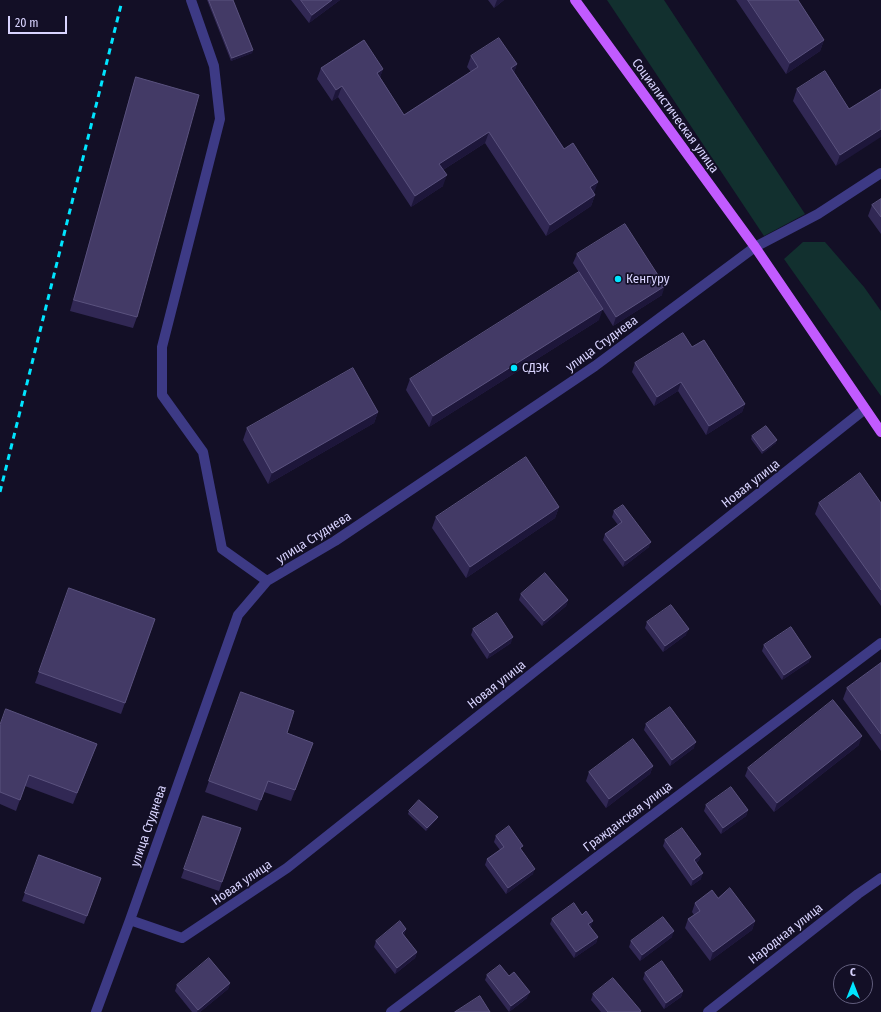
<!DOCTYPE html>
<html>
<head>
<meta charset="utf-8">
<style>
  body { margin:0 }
  #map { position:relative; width:881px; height:1012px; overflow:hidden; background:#130f26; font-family:"Fira Sans Condensed",sans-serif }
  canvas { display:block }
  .north { position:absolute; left:833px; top:964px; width:40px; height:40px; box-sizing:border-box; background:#130f26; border:1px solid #625e7d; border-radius:50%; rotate:0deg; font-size:11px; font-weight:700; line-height:16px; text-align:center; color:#d9d4ff }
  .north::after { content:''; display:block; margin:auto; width:14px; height:18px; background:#00e5ff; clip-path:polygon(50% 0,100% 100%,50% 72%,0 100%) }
  .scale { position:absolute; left:8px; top:16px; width:59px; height:18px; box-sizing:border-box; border:2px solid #d9d4ff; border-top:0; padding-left:5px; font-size:12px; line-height:14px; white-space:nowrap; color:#d9d4ff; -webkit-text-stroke:3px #130f26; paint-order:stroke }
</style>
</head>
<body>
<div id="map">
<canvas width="881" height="1012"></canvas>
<div class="north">С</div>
<div class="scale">20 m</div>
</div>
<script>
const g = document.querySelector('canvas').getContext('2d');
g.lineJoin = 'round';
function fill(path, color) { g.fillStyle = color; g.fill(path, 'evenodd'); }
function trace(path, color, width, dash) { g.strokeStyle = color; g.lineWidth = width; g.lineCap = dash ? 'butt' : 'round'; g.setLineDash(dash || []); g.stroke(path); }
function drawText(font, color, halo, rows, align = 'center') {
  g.font = font + ' "Fira Sans Condensed",sans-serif'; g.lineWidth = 3.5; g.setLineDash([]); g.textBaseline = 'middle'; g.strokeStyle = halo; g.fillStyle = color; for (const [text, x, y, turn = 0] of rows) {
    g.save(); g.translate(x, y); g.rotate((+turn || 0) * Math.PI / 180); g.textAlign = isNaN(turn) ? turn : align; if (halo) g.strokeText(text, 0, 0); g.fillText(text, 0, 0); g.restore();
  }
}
const green = new Path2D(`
  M 607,0 L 664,0 L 805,214 L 764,236 Z
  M 803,242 L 825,242 L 864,287 L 881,311 L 881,396 L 784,259 Z`);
const minor = new Path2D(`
  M 191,0 L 214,66 L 220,119 L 162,347 L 162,395 L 203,452 L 222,549 L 267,581
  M 130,920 L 182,938 L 287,868 L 865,409
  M 96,1012 L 130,920 L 238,615 L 267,581 L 335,541 L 595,366 L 755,247 L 818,214 L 881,173
  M 391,1012 L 881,643
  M 708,1012 L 858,894 L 881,878`);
const major = new Path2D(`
  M 575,0 L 755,247 L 881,432`);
const rail = new Path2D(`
  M 0,492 L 121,5`);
const wall = new Path2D(`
  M 207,0 L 233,0 L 253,50 L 252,53 L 231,61 Z
  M 291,0 L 340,0 L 309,23 Z
  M 488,0 L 504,0 L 494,8 Z
  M 736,0 L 798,0 L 824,40 L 820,51 L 786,74 Z
  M 471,56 L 517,64 L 514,72 L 595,195 L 591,206 L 546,236 L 485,143 L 443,170 L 443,186 L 411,207 L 338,97 L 332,101 L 317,79 L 321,68 L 383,69 L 380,77 L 404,115 L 471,72 L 467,67 Z
  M 136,77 L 137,317 L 133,328 L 70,311 L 132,88 Z
  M 797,89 L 849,109 L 881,89 L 836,166 L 793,101 Z
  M 881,199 L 881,234 L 868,216 L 872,205 Z
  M 577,254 L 662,295 L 613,326 L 573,263 Z
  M 599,320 L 429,427 L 406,390 L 410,379 Z
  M 692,347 L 745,404 L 742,412 L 706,435 L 678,391 L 654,406 L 632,372 L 635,363 Z
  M 378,412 L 374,423 L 268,484 L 243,440 L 247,428 Z
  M 752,436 L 776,443 L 762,454 L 751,439 Z
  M 819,503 L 881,503 L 881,606 L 815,514 Z
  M 559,507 L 555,518 L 466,578 L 432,528 L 436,517 Z
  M 614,511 L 649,547 L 623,567 L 603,540 L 605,534 L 618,525 L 612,517 Z
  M 69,588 L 155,619 L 121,714 L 35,683 Z
  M 521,594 L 568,600 L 566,606 L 542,626 L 519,600 Z
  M 647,622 L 686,635 L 663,652 L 645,628 Z
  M 473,629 L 511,643 L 487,659 L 471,635 Z
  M 764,645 L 809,662 L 782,680 L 762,651 Z
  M 881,663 L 881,751 L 843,699 L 847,688 Z
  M 241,692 L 287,733 L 313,743 L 291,801 L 264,792 L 257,811 L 205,792 Z
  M 646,724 L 694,748 L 670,766 L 644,730 Z
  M 0,725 L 97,744 L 73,804 L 25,786 L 16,811 L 0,804 Z
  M 859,745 L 774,812 L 745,776 L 748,768 Z
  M 653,766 L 650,774 L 606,808 L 586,781 L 589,772 Z
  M 706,805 L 748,810 L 746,816 L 721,834 L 704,811 Z
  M 409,811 L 437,819 L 426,831 L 408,814 Z
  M 203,816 L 241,828 L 219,891 L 181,878 Z
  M 496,836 L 522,851 L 533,874 L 506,894 L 485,865 L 487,859 L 500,850 L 494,842 Z
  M 665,840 L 701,854 L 699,860 L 696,863 L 701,879 L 691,886 L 663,846 Z
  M 39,855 L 101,878 L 84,924 L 22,901 Z
  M 718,898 L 755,921 L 752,930 L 710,961 L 685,928 L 688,919 L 694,915 L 692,912 L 695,903 Z
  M 552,919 L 590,927 L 598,937 L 596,943 L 574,958 L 550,924 Z
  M 406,929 L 404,935 L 417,952 L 415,958 L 395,974 L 374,947 L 376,941 Z
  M 672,937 L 640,961 L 629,947 L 631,941 Z
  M 645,973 L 683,991 L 681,997 L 664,1009 L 643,979 Z
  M 487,975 L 509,976 L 527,998 L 509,1012 L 485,980 Z
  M 230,983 L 228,989 L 200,1012 L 192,1012 L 175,991 L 177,985 Z
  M 593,994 L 641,1011 L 640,1012 L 601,1012 L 591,1000 Z`);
const shadedWall = new Path2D(`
  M 332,0 L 340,0 L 309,23 L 312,15 Z
  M 497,0 L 504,0 L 494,8 Z
  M 824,40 L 820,51 L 786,74 L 790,63 Z
  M 253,50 L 252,53 L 231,61 L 232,58 Z
  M 517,64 L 513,75 L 511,68 Z
  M 383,69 L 379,80 L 377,73 Z
  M 342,86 L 338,97 L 332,101 L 336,90 Z
  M 881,129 L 881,137 L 836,166 L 840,155 Z
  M 489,132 L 485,143 L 435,175 L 439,164 Z
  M 447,175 L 443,186 L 411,207 L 415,196 Z
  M 598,182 L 594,193 L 590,187 Z
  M 595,195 L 591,206 L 546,236 L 550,225 Z
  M 665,286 L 662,295 L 613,326 L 616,317 Z
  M 603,309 L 599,320 L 429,427 L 433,416 Z
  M 681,382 L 678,391 L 654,406 L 657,397 Z
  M 745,404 L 742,412 L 706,435 L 709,426 Z
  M 378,412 L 374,423 L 268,484 L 272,473 Z
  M 777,440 L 776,443 L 762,454 L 763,451 Z
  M 559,507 L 555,518 L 466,578 L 470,567 Z
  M 651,542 L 649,547 L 623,567 L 625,561 Z
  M 568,600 L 566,606 L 542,626 L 544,621 Z
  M 689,629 L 686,635 L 663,652 L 665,646 Z
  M 513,637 L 511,643 L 487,659 L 490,653 Z
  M 811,657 L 809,662 L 782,680 L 784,675 Z
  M 862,736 L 859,745 L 774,812 L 777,803 Z
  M 696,742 L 694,748 L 670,766 L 672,760 Z
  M 653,766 L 650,774 L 606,808 L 609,799 Z
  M 748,810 L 746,816 L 721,834 L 723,828 Z
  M 438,817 L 437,819 L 426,831 L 427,828 Z
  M 701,854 L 699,860 L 692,866 L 694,860 Z
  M 535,869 L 533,874 L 506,894 L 508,888 Z
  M 703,873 L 701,879 L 691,886 L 693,880 Z
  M 593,921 L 591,927 L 588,924 Z
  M 755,921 L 752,930 L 710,961 L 713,952 Z
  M 406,929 L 404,935 L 400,938 L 402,933 Z
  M 674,931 L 672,937 L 640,961 L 642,955 Z
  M 598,937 L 596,943 L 574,958 L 576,952 Z
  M 417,952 L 415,958 L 395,974 L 397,968 Z
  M 230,983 L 228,989 L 200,1012 L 197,1012 L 198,1010 Z
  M 683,991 L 681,997 L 664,1009 L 666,1003 Z
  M 530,992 L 527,998 L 509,1012 L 511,1006 Z`);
const building = new Path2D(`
  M 209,0 L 233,0 L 253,50 L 232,58 Z
  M 301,0 L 332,0 L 312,15 Z
  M 748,0 L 798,0 L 824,40 L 790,63 Z
  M 499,38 L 517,64 L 511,68 L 564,149 L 573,143 L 598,182 L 590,187 L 595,195 L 550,225 L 489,132 L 439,164 L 447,175 L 415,196 L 342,86 L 336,90 L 321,68 L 364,40 L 383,69 L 377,73 L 404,115 L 478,67 L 471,56 Z
  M 825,71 L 849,109 L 881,89 L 881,129 L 840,155 L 797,89 Z
  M 136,77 L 199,95 L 137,317 L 74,300 Z
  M 881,199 L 881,217 L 872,205 Z
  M 625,224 L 665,286 L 616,317 L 577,254 Z
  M 579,272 L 603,309 L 433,416 L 410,379 Z
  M 683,333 L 692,347 L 704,340 L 745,404 L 709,426 L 681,382 L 657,397 L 635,363 Z
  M 353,368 L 378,412 L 272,473 L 247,428 Z
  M 766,426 L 777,440 L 763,451 L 752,436 Z
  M 526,457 L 559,507 L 470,567 L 436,517 Z
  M 860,473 L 881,503 L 881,590 L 819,503 Z
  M 623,505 L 651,542 L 625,561 L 605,534 L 622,522 L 614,511 Z
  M 545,573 L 568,600 L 544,621 L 521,594 Z
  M 69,588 L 155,619 L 125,703 L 39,672 Z
  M 671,605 L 689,629 L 665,646 L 647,622 Z
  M 497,613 L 513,637 L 490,653 L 473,629 Z
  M 791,627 L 811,657 L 784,675 L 764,645 Z
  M 881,663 L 881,734 L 847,688 Z
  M 241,692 L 294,711 L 287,733 L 313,743 L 295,790 L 268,781 L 261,800 L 209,781 Z
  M 833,700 L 862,736 L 777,803 L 748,768 Z
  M 670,707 L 696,742 L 672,760 L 646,724 Z
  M 6,709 L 97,744 L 77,793 L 29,775 L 20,800 L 0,792 L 0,725 Z
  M 633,739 L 653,766 L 609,799 L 589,772 Z
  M 731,787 L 748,810 L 723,828 L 706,805 Z
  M 419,800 L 438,817 L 427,828 L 409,811 Z
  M 203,816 L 241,828 L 222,882 L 184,869 Z
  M 509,826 L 523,846 L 520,848 L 535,869 L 508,888 L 487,859 L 504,847 L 496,836 Z
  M 682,828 L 701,854 L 694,860 L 703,873 L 693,880 L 665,840 Z
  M 39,855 L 101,878 L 87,916 L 25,893 Z
  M 730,888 L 755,921 L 713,952 L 688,919 L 700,911 L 695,903 L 712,890 L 718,898 Z
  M 574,903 L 582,915 L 586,911 L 593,921 L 588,924 L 598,937 L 576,952 L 552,919 Z
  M 663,917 L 674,931 L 642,955 L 631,941 Z
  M 400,921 L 406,929 L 402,933 L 417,952 L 397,968 L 376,941 Z
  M 209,958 L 230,983 L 198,1010 L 177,985 Z
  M 662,961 L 683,991 L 666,1003 L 645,973 Z
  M 500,965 L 509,976 L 514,972 L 530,992 L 511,1006 L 487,975 Z
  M 613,978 L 641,1011 L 639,1012 L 608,1012 L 593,994 Z
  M 480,996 L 490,1012 L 455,1012 Z`);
const markers = [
  [618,279,4,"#00e5ff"],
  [514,368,4,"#00e5ff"]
];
const streetNames = [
  ["Социалистическая улица",675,116,54],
  ["улица Студнева",602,344,-36],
  ["Новая улица",751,484,-38],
  ["улица Студнева",314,538,-32],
  ["Новая улица",497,685,-38],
  ["Гражданская улица",628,817,-37],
  ["улица Студнева",149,826,-71],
  ["Новая улица",242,883,-34],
  ["Народная улица",786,934,-38]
];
const poiNames = [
  ["Кенгуру",626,279],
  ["СДЭК",522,368]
];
fill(green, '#12302f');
trace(minor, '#3d3a85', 10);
trace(major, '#c25bff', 10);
trace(rail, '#00e5ff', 3, [6, 5]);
fill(wall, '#312854');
fill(shadedWall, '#1d163a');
fill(building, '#433a66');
trace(building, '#5a527e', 1);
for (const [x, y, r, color] of markers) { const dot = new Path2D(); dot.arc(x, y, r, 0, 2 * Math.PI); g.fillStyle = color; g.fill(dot); trace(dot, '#130f26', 1.5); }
drawText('13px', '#d9d4ff', '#130f26', streetNames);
drawText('13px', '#d9d4ff', '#130f26', poiNames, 'left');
</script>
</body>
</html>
